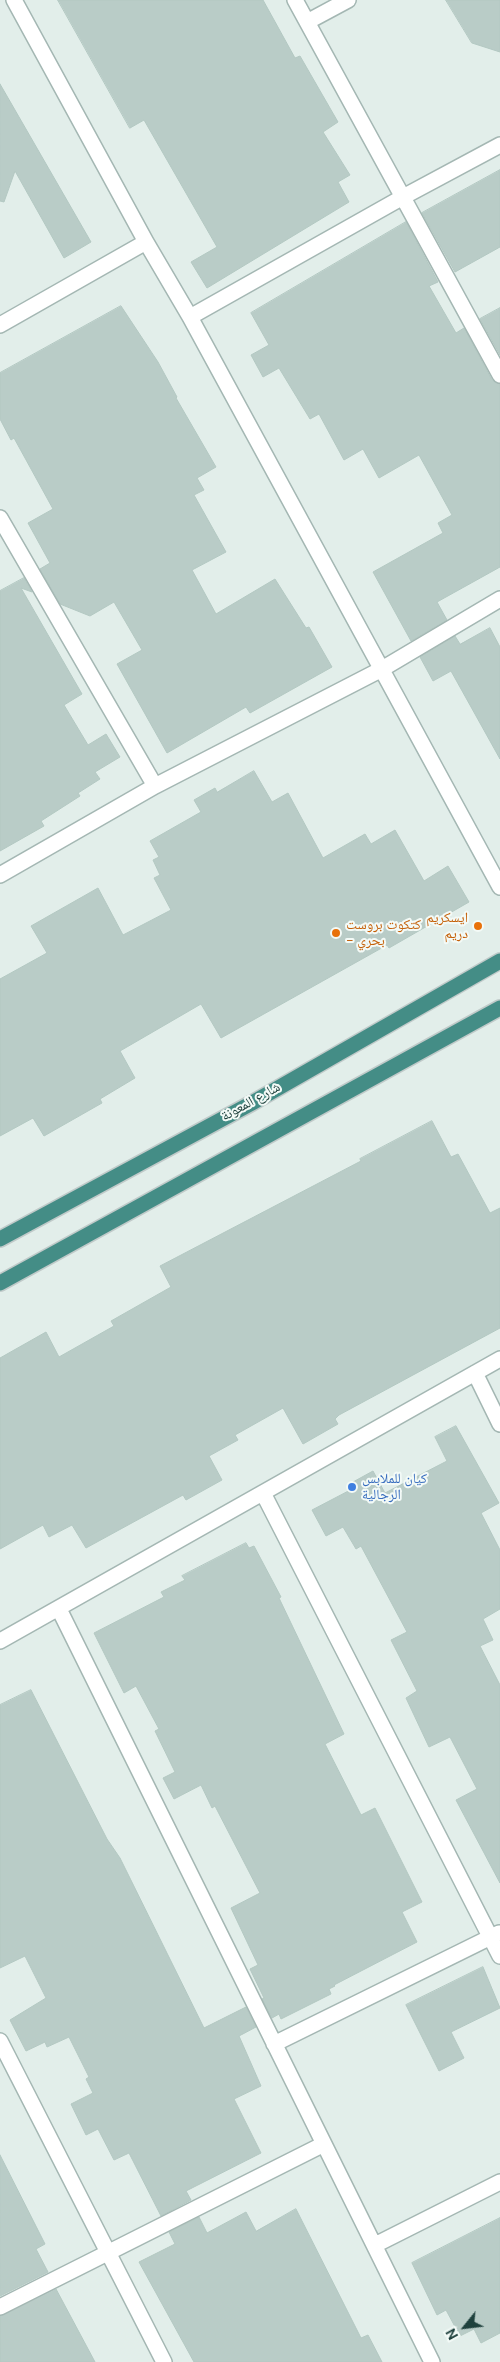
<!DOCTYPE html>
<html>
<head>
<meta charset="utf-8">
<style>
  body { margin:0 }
  #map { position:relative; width:500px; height:2362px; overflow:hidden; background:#e2eeea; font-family:"DM Sans",sans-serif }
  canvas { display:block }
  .north { position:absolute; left:440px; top:2302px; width:50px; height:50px; -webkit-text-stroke:4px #f3faf7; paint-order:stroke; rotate:241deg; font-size:14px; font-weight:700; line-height:20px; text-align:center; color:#1f413d }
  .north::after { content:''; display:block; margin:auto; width:18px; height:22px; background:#1f413d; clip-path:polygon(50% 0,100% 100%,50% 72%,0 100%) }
</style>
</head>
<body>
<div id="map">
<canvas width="500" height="2362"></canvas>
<div class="north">N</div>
</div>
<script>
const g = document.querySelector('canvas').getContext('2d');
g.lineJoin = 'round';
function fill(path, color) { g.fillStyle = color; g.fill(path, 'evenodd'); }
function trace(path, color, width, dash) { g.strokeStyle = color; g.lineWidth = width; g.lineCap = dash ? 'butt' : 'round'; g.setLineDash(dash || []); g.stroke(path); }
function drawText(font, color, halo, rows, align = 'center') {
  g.font = font + ' "DM Sans","Noto Naskh Arabic",sans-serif'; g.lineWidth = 4; g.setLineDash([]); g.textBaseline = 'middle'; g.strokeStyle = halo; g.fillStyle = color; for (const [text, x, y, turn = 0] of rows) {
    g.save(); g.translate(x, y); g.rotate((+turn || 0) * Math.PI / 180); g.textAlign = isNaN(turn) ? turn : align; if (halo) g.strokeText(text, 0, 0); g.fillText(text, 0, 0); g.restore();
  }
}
const building = new Path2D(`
  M 58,0 L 263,0 L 295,58 L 300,56 L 338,122 L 323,132 L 350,175 L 338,182 L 349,202 L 207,288 L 191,262 L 217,247 L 144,120 L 130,128 Z
  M 446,0 L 500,0 L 500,52 L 472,43 Z
  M 0,84 L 91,242 L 64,258 L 15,171 L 4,202 L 0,201 Z
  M 500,170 L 500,247 L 455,272 L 422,213 Z
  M 406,222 L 438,282 L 429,286 L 456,333 L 464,328 L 492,380 L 500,384 L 500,567 L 437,602 L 447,620 L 411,641 L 373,572 L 443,533 L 438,523 L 452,515 L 419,455 L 379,478 L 363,449 L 344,460 L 319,414 L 310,419 L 279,368 L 263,377 L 251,355 L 269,345 L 251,313 Z
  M 121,306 L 158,362 L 177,397 L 176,398 L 216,467 L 197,478 L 204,490 L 194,495 L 226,552 L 192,570 L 216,614 L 275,579 L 306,628 L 309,627 L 332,667 L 250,713 L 246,707 L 167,753 L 117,664 L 142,650 L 114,602 L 90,616 L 60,604 L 40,569 L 50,563 L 28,523 L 53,509 L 14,438 L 11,440 L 0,419 L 0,373 Z
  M 500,308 L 500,355 L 480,319 Z
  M 24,578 L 32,592 L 21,588 L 82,694 L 64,705 L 88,745 L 106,734 L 120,757 L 95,772 L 100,779 L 78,793 L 80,796 L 41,821 L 44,826 L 0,851 L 0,591 Z
  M 490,628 L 500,647 L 500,759 L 451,671 L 433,681 L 420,657 L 455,636 L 460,644 Z
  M 254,771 L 272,802 L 288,793 L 323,858 L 365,834 L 371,844 L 395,830 L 424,881 L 448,866 L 469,902 L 389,948 L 387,945 L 221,1038 L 201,1004 L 120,1051 L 135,1078 L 100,1099 L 102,1103 L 44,1136 L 33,1118 L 0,1136 L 0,979 L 47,953 L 31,926 L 98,888 L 123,935 L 171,910 L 154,878 L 160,875 L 153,860 L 159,857 L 150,841 L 201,812 L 194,800 L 215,788 L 217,792 Z
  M 432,1121 L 451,1157 L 458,1154 L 490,1213 L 500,1208 L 500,1328 L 339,1415 L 335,1419 L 338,1424 L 303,1444 L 283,1408 L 235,1435 L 238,1440 L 209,1456 L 222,1480 L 186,1500 L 183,1495 L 86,1548 L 72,1525 L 49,1537 L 43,1525 L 0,1549 L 0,1358 L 46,1332 L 59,1357 L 114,1326 L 111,1321 L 171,1287 L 160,1266 L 361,1161 L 360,1159 Z
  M 456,1426 L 499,1503 L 481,1513 L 500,1550 L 500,1609 L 483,1619 L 493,1640 L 480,1646 L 500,1685 L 500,1883 L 456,1800 L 477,1789 L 450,1737 L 429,1747 L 406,1698 L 417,1691 L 391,1640 L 407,1632 L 361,1546 L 356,1549 L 343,1527 L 326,1536 L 312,1510 L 356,1487 L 353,1482 L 373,1471 L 385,1493 L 447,1461 L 435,1437 Z
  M 246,1543 L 249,1548 L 254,1546 L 281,1597 L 279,1598 L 344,1734 L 325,1744 L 361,1815 L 375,1808 L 422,1902 L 402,1912 L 417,1942 L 334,1985 L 335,1986 L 329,1989 L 331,1994 L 281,2019 L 279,2014 L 272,2018 L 262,1999 L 264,1998 L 250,1969 L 258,1965 L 231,1908 L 260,1893 L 215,1806 L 212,1808 L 201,1785 L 174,1799 L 163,1778 L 175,1772 L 155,1731 L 159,1729 L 136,1686 L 124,1693 L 94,1633 L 164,1597 L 161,1592 L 185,1580 L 182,1576 Z
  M 31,1690 L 107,1839 L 120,1858 L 204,2028 L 246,2007 L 256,2027 L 239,2036 L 261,2086 L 234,2099 L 261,2153 L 186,2191 L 191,2200 L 161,2216 L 129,2153 L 114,2160 L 98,2129 L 86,2135 L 71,2104 L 93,2093 L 86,2079 L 89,2077 L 69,2037 L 47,2047 L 45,2042 L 26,2051 L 10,2020 L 46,1998 L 25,1956 L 0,1968 L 0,1705 Z
  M 483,1967 L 500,2008 L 451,2032 L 464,2058 L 439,2071 L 406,2005 Z
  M 0,2155 L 45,2244 L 36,2249 L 48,2272 L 0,2296 Z
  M 296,2209 L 361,2338 L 368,2335 L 382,2362 L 194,2362 L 139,2262 L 175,2244 L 169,2232 L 199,2217 L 207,2233 L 246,2212 L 256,2231 Z
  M 500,2218 L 500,2333 L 481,2343 L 474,2329 L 460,2336 L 446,2310 L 437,2315 L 412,2263 Z
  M 56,2289 L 95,2362 L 0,2362 L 0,2316 Z`);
const minor = new Path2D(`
  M 14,0 L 146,242 L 190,317 L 500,887
  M 295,0 L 500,375
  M 307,22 L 348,0
  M 190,317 L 403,197 L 500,145
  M 0,325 L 146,242
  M 0,518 L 155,786
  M 0,875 L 155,786 L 382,669 L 500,599
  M 475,1373 L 500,1424
  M 263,1493 L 500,1956
  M 59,1609 L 432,2362
  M 0,1641 L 500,1359
  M 0,2041 L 164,2362
  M 274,2044 L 499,1933
  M 375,2245 L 500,2182
  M 0,2307 L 324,2144`);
const trunk = new Path2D(`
  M 0,1239 L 252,1103 L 500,961
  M 0,1283 L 500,1008`);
const markers = [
  [478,926,5,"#e8710a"],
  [336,933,5,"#e8710a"],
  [352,1487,5,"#3f7fe0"]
];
const foodNames = [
  ["ايسكريم",468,918],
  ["دريم",468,934],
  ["كتكوت بروست",346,925,"left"],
  ["- بحري",346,941,"left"]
];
const streetNames = [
  ["شارع المعونة",251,1102,-29]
];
const shopNames = [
  ["كيان للملابس",362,1479],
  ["الرجالية",362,1495]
];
fill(building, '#b9ccc7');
trace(building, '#b3c8c2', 1);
trace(minor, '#a4b7b3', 18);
trace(trunk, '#c0cac9', 18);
trace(minor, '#fff', 15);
trace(trunk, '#448d86', 15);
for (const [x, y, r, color] of markers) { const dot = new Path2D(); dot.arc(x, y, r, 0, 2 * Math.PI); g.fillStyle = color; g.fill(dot); trace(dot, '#f3faf7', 2); }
drawText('14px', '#c56008', '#f3faf7', foodNames, 'right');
drawText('14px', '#1f413d', '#f3faf7', streetNames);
drawText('14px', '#366cbe', '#f3faf7', shopNames, 'left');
</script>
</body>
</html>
